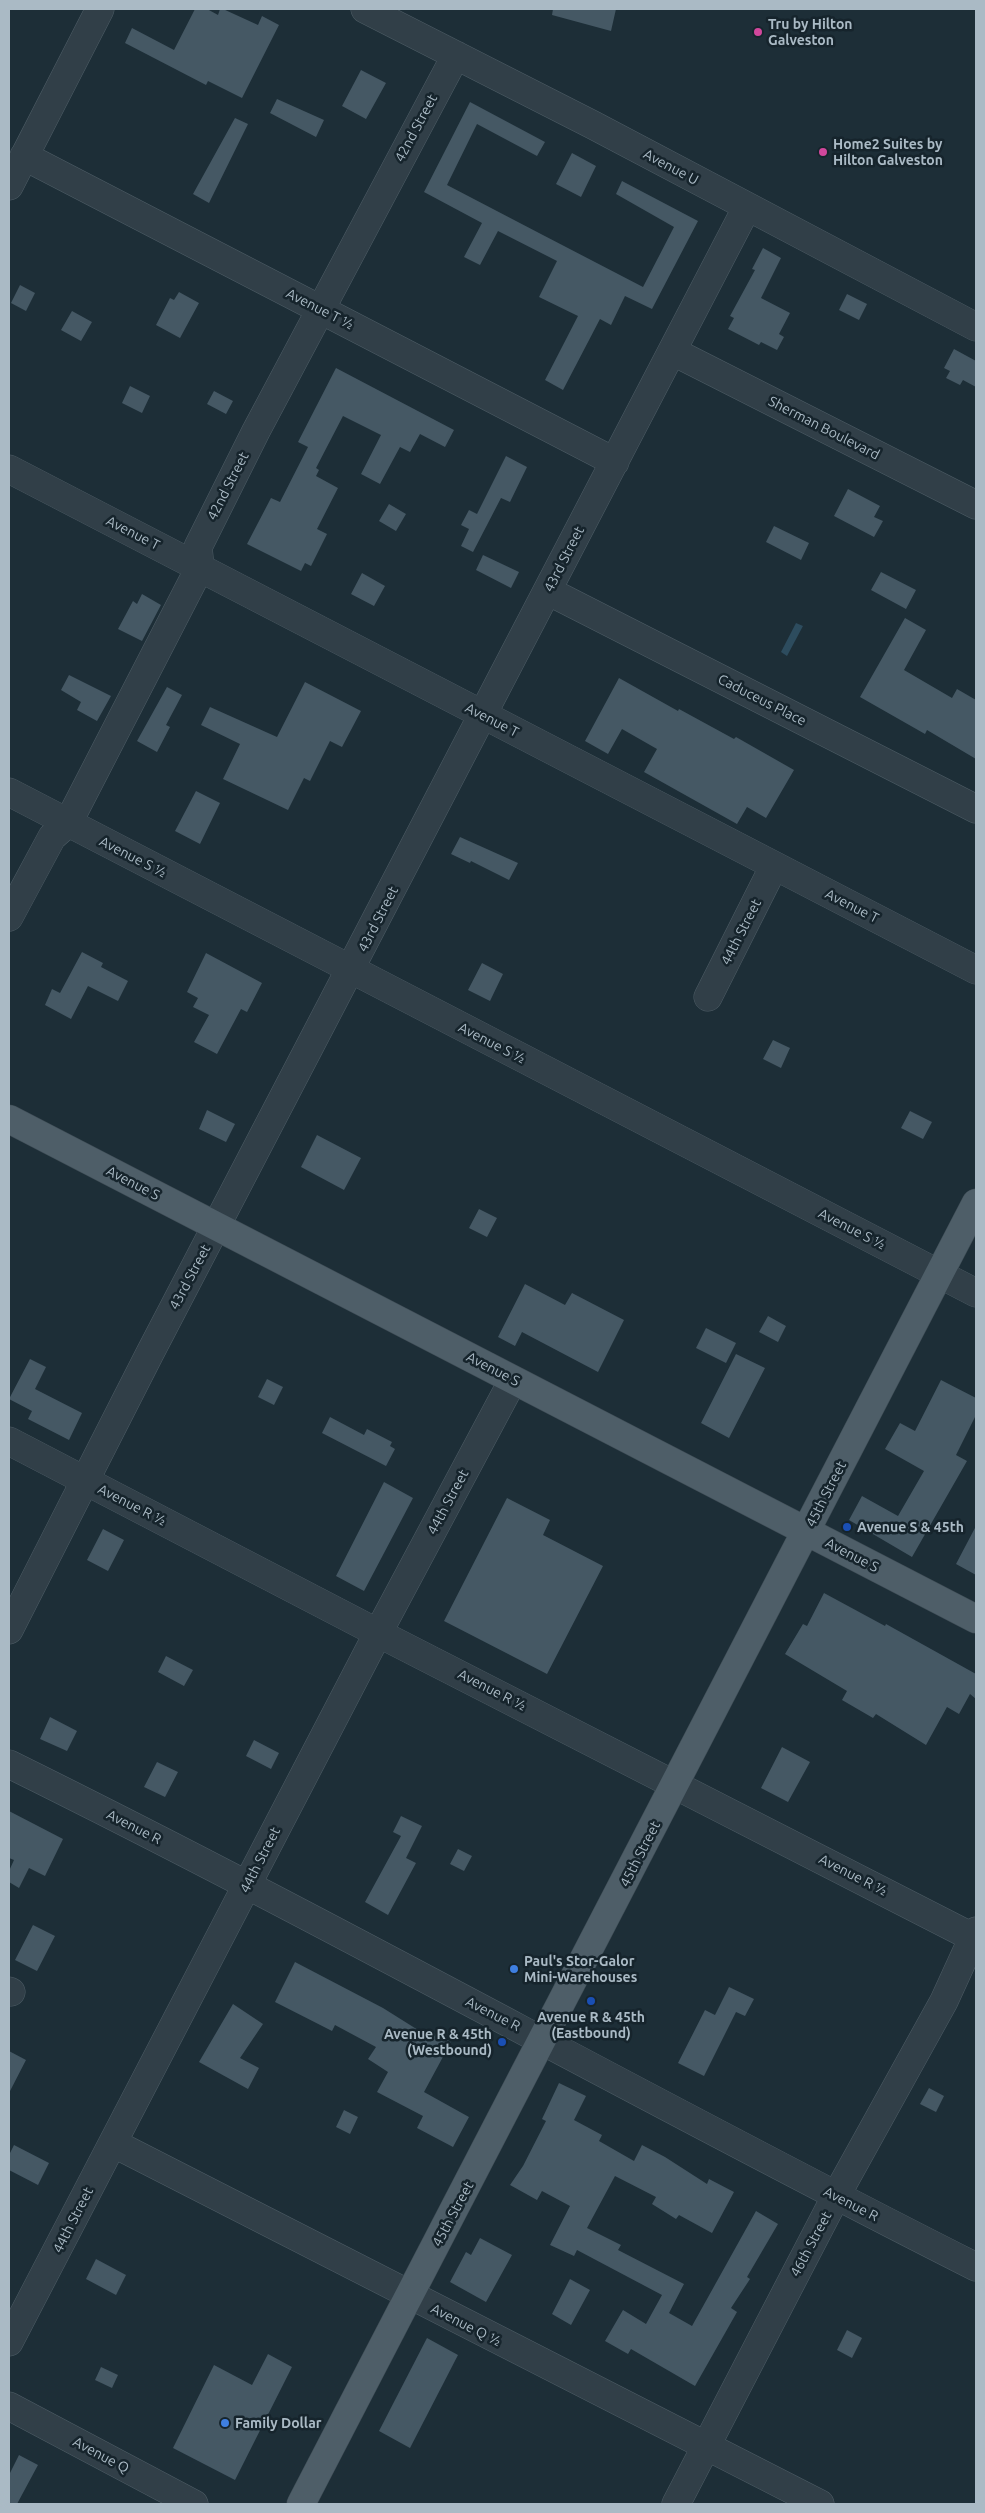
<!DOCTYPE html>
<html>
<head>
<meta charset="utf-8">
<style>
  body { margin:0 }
  #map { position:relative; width:985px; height:2513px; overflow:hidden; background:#1d2e37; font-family:Ubuntu,sans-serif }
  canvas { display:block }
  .frame { position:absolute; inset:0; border:10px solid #aabac5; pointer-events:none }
</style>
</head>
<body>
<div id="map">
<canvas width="985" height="2513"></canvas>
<div class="frame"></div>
</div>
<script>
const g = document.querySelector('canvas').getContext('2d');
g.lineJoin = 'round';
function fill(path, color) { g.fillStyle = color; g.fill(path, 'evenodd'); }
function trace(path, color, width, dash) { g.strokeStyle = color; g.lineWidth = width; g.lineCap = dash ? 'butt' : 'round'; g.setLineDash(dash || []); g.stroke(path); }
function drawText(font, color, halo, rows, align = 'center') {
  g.font = font + ' Ubuntu,sans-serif'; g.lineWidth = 5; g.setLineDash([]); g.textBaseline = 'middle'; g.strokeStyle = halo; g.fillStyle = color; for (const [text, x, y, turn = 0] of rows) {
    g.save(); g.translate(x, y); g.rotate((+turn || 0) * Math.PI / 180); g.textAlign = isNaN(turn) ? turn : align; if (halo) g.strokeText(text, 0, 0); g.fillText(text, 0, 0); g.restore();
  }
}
const water = new Path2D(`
  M 796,623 L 803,626 L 787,656 L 781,652 Z`);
const building = new Path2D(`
  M 195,9 L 207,9 L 218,15 L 220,9 L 223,9 L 258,25 L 262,16 L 279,25 L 242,98 L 208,81 L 206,85 L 125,43 L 132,28 L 174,50 Z
  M 553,9 L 616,9 L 611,31 L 552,15 Z
  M 361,70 L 386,83 L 366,119 L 342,106 Z
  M 277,99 L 324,120 L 316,137 L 270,113 Z
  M 470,102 L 545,142 L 537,156 L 477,124 L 447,185 L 539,233 L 643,287 L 674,227 L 616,194 L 622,181 L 698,221 L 652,309 L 625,296 L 611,325 L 600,319 L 563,390 L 545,380 L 578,316 L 539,297 L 557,261 L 498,231 L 480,265 L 464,257 L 482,223 L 424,192 Z
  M 235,118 L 248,124 L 209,203 L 193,194 Z
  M 572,153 L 596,166 L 581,197 L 556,184 Z
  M 763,248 L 781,258 L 761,298 L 790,313 L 779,334 L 784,337 L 777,350 L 761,342 L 759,345 L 728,329 L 734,318 L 730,316 L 755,270 L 752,269 Z
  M 20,285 L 35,293 L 26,311 L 11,303 Z
  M 179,292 L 199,303 L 180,338 L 156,325 L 170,298 L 174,300 Z
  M 847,294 L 867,304 L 859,320 L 839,310 Z
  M 72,311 L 92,322 L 81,341 L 61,330 Z
  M 954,349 L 976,361 L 976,387 L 963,380 L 960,385 L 946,378 L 950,371 L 944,368 Z
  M 336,368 L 454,430 L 445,447 L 420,434 L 410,452 L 400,447 L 380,484 L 361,474 L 381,435 L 343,416 L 316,468 L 319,470 L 316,476 L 338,488 L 317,529 L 327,534 L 311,566 L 305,563 L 301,571 L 247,544 L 271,498 L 280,502 L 308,447 L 298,442 Z
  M 130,386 L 150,396 L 142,413 L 122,403 Z
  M 214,391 L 233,401 L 226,414 L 207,404 Z
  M 506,456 L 527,467 L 510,502 L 501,498 L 473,552 L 461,546 L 469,529 L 461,525 L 469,510 L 477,514 Z
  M 848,489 L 880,506 L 874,517 L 883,521 L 874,537 L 834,516 Z
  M 389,504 L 406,514 L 396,531 L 379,521 Z
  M 774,526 L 809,543 L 801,560 L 766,542 Z
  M 483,555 L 519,572 L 511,588 L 476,570 Z
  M 881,572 L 916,590 L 906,609 L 871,590 Z
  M 362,573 L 385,586 L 374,606 L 351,594 Z
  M 142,594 L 161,605 L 142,641 L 118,629 L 133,601 L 137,604 Z
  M 905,618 L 926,630 L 904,670 L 952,698 L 957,689 L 976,700 L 976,759 L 927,730 L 925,734 L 860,697 Z
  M 69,675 L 111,696 L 97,721 L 77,710 L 81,702 L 61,690 Z
  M 619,678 L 678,711 L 679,709 L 734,739 L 736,737 L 794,770 L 766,818 L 747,807 L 737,824 L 644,772 L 657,749 L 622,729 L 608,754 L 585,741 Z
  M 305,682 L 361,711 L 342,747 L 330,741 L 310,781 L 304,778 L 288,810 L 223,779 L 240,744 L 201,725 L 210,707 L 277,737 Z
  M 167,687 L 182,695 L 166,725 L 170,727 L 157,752 L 137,741 Z
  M 196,791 L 220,803 L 200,844 L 175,831 Z
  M 460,837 L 518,863 L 509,880 L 471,861 L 470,863 L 451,854 Z
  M 82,952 L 103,963 L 101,967 L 128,981 L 118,1001 L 88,986 L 71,1019 L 45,1005 L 52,989 L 60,993 Z
  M 206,953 L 262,983 L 247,1012 L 241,1009 L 217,1054 L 194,1042 L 209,1015 L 193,1007 L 198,998 L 187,992 Z
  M 482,963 L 503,974 L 490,1001 L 468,990 Z
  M 773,1040 L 790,1048 L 781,1068 L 763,1059 Z
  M 207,1110 L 235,1124 L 226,1142 L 199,1129 Z
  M 910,1111 L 932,1122 L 923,1139 L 901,1128 Z
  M 317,1135 L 361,1158 L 344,1190 L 301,1167 Z
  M 479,1209 L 497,1218 L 487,1237 L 469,1228 Z
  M 525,1284 L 565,1305 L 572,1293 L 624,1320 L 598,1372 L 522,1332 L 515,1346 L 498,1337 Z
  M 768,1316 L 786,1326 L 778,1342 L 759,1332 Z
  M 706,1328 L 736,1343 L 726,1363 L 696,1348 Z
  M 736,1354 L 765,1368 L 729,1438 L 701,1423 Z
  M 30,1359 L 46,1367 L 35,1389 L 82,1413 L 69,1440 L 28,1419 L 32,1411 L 9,1399 Z
  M 267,1379 L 283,1387 L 274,1405 L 258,1397 Z
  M 941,1380 L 976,1398 L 976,1415 L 956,1455 L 967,1461 L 912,1557 L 849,1520 L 862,1496 L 898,1516 L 924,1471 L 885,1449 L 900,1423 L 915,1431 Z
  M 330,1417 L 364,1435 L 367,1429 L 392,1442 L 390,1446 L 395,1449 L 386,1466 L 322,1433 Z
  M 384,1482 L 413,1498 L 364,1591 L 336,1576 Z
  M 507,1498 L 550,1520 L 543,1535 L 603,1566 L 547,1674 L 444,1621 Z
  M 976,1526 L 976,1575 L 956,1564 Z
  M 103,1529 L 124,1540 L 108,1571 L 87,1560 Z
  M 824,1593 L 885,1626 L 886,1624 L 976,1674 L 976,1699 L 970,1694 L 959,1714 L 947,1707 L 926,1745 L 876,1714 L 873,1718 L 842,1700 L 847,1691 L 785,1654 L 803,1624 L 807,1626 Z
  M 166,1656 L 193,1670 L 184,1686 L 158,1672 Z
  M 50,1717 L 77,1731 L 67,1751 L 40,1739 Z
  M 254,1740 L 279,1753 L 271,1769 L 246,1756 Z
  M 782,1747 L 810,1762 L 788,1802 L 761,1788 Z
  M 157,1762 L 178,1772 L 165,1797 L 144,1787 Z
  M 9,1811 L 63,1839 L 45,1876 L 29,1868 L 19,1888 L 9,1882 L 9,1871 L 14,1860 L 9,1858 Z
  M 401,1816 L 422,1826 L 406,1858 L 416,1863 L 388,1915 L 365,1902 L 401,1836 L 393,1832 Z
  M 458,1849 L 472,1856 L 464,1871 L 450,1864 Z
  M 33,1925 L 55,1936 L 37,1971 L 15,1960 Z
  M 295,1962 L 383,2008 L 426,2035 L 428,2030 L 451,2042 L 424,2092 L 469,2117 L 453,2147 L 417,2128 L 423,2116 L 377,2092 L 388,2072 L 368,2059 L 376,2047 L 335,2025 L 332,2031 L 275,2002 Z
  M 729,1987 L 754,1999 L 745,2016 L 736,2012 L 704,2076 L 678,2063 L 705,2010 L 715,2015 Z
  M 233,2004 L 263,2024 L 240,2058 L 259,2068 L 248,2089 L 199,2062 Z
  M 9,2051 L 26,2060 L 9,2093 Z
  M 559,2083 L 586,2096 L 574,2120 L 602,2135 L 599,2141 L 634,2161 L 642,2145 L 665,2157 L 707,2184 L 709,2179 L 734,2192 L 712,2233 L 679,2215 L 676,2219 L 652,2204 L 656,2197 L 615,2176 L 587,2228 L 621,2245 L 618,2250 L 684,2284 L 669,2313 L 692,2326 L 756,2211 L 778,2224 L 747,2277 L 750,2279 L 731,2308 L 737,2312 L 695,2386 L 631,2349 L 628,2354 L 605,2341 L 623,2310 L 646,2324 L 662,2295 L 577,2250 L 574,2256 L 550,2245 L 570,2206 L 542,2191 L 537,2200 L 510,2185 L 523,2166 L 546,2121 L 542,2119 Z
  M 929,2088 L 944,2096 L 936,2112 L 920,2104 Z
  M 344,2110 L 358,2117 L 350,2134 L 336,2127 Z
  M 14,2145 L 49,2163 L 38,2185 L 9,2170 L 9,2155 Z
  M 480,2238 L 512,2255 L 486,2302 L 450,2282 L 466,2252 L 471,2255 Z
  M 96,2259 L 126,2275 L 116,2295 L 86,2279 Z
  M 570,2279 L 590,2290 L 571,2325 L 552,2314 Z
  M 847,2330 L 862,2338 L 852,2358 L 837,2350 Z
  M 427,2338 L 458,2355 L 410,2448 L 379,2431 Z
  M 268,2354 L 292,2367 L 235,2480 L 173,2448 L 214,2365 L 252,2385 Z
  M 101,2367 L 118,2375 L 112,2388 L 95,2380 Z
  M 19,2455 L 38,2465 L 17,2504 L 9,2504 L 9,2475 Z`);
const minor = new Path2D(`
  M 365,9 L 593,125 L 976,327
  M 24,156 L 615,462
  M 9,186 L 100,9
  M 672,351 L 976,505
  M 9,469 L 976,970
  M 548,591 L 976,809
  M 9,792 L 976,1293
  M 9,917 L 52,837 L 68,823 L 200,567 L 198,547 L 256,431 L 456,55
  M 708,997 L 774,866
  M 9,1441 L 378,1633 L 976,1939
  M 9,1630 L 150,1353 L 747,207
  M 9,1764 C 335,1925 652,2104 976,2267
  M 9,1991 L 11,1992
  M 113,2143 L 820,2504
  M 9,2342 L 378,1633 L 513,1380
  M 9,2406 L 194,2504
  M 676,2504 L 836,2196 L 944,2001 L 976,1931`);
const major = new Path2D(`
  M 9,1119 L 976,1619
  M 301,2504 L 976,1203`);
const markers = [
  [758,32,5,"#d1479c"],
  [823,152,5,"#d1479c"],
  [847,1527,5,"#1a4fb4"],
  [514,1969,5,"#3f7fe0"],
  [591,2001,5,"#1a4fb4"],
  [502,2042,5,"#1a4fb4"],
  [225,2423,5,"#3f7fe0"]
];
const poiNames = [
  ["Tru by Hilton",768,24],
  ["Galveston",768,40],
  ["Home2 Suites by",833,144],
  ["Hilton Galveston",833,160],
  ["Avenue S & 45th",857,1527],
  ["Paul's Stor-Galor",524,1961],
  ["Mini-Warehouses",524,1977],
  ["Avenue R & 45th",591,2017,"center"],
  ["(Eastbound)",591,2033,"center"],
  ["Avenue R & 45th",492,2034,"right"],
  ["(Westbound)",492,2050,"right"],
  ["Family Dollar",235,2423]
];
const streetNames = [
  ["42nd Street",416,128,-62],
  ["Avenue U",671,167,28],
  ["Avenue T ½",320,309,27],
  ["Sherman Boulevard",824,428,27],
  ["42nd Street",228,486,-63],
  ["Avenue T",133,533,27],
  ["43rd Street",564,559,-63],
  ["Caduceus Place",762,700,27],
  ["Avenue T",492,720,27],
  ["Avenue S ½",133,857,27],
  ["Avenue T",852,906,27],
  ["43rd Street",378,919,-63],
  ["44th Street",741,932,-63],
  ["Avenue S ½",492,1043,27],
  ["Avenue S",133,1183,27],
  ["Avenue S ½",852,1229,27],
  ["43rd Street",190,1277,-62],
  ["Avenue S",493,1369,27],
  ["45th Street",826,1494,-63],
  ["44th Street",448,1502,-62],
  ["Avenue R ½",132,1505,27],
  ["Avenue S",852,1555,27],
  ["Avenue R ½",492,1690,27],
  ["Avenue R",134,1827,27],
  ["45th Street",640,1854,-63],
  ["44th Street",260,1860,-63],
  ["Avenue R ½",853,1875,27],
  ["Avenue R",493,2014,27],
  ["Avenue R",851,2204,27],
  ["45th Street",453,2214,-62],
  ["44th Street",73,2220,-63],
  ["46th Street",811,2244,-62],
  ["Avenue Q ½",466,2325,27],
  ["Avenue Q",101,2455,28]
];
fill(water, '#2d4c5e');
fill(building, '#455864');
trace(minor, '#4e5d66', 29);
trace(major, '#3d4b54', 29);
trace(minor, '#313f48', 28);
trace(major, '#4e5e68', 28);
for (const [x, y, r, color] of markers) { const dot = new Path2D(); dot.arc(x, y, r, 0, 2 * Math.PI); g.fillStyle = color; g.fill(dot); trace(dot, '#16242c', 2); }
drawText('bold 14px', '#aabac5', '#16242c', poiNames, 'left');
drawText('14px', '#aabac5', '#16242c', streetNames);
</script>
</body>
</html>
